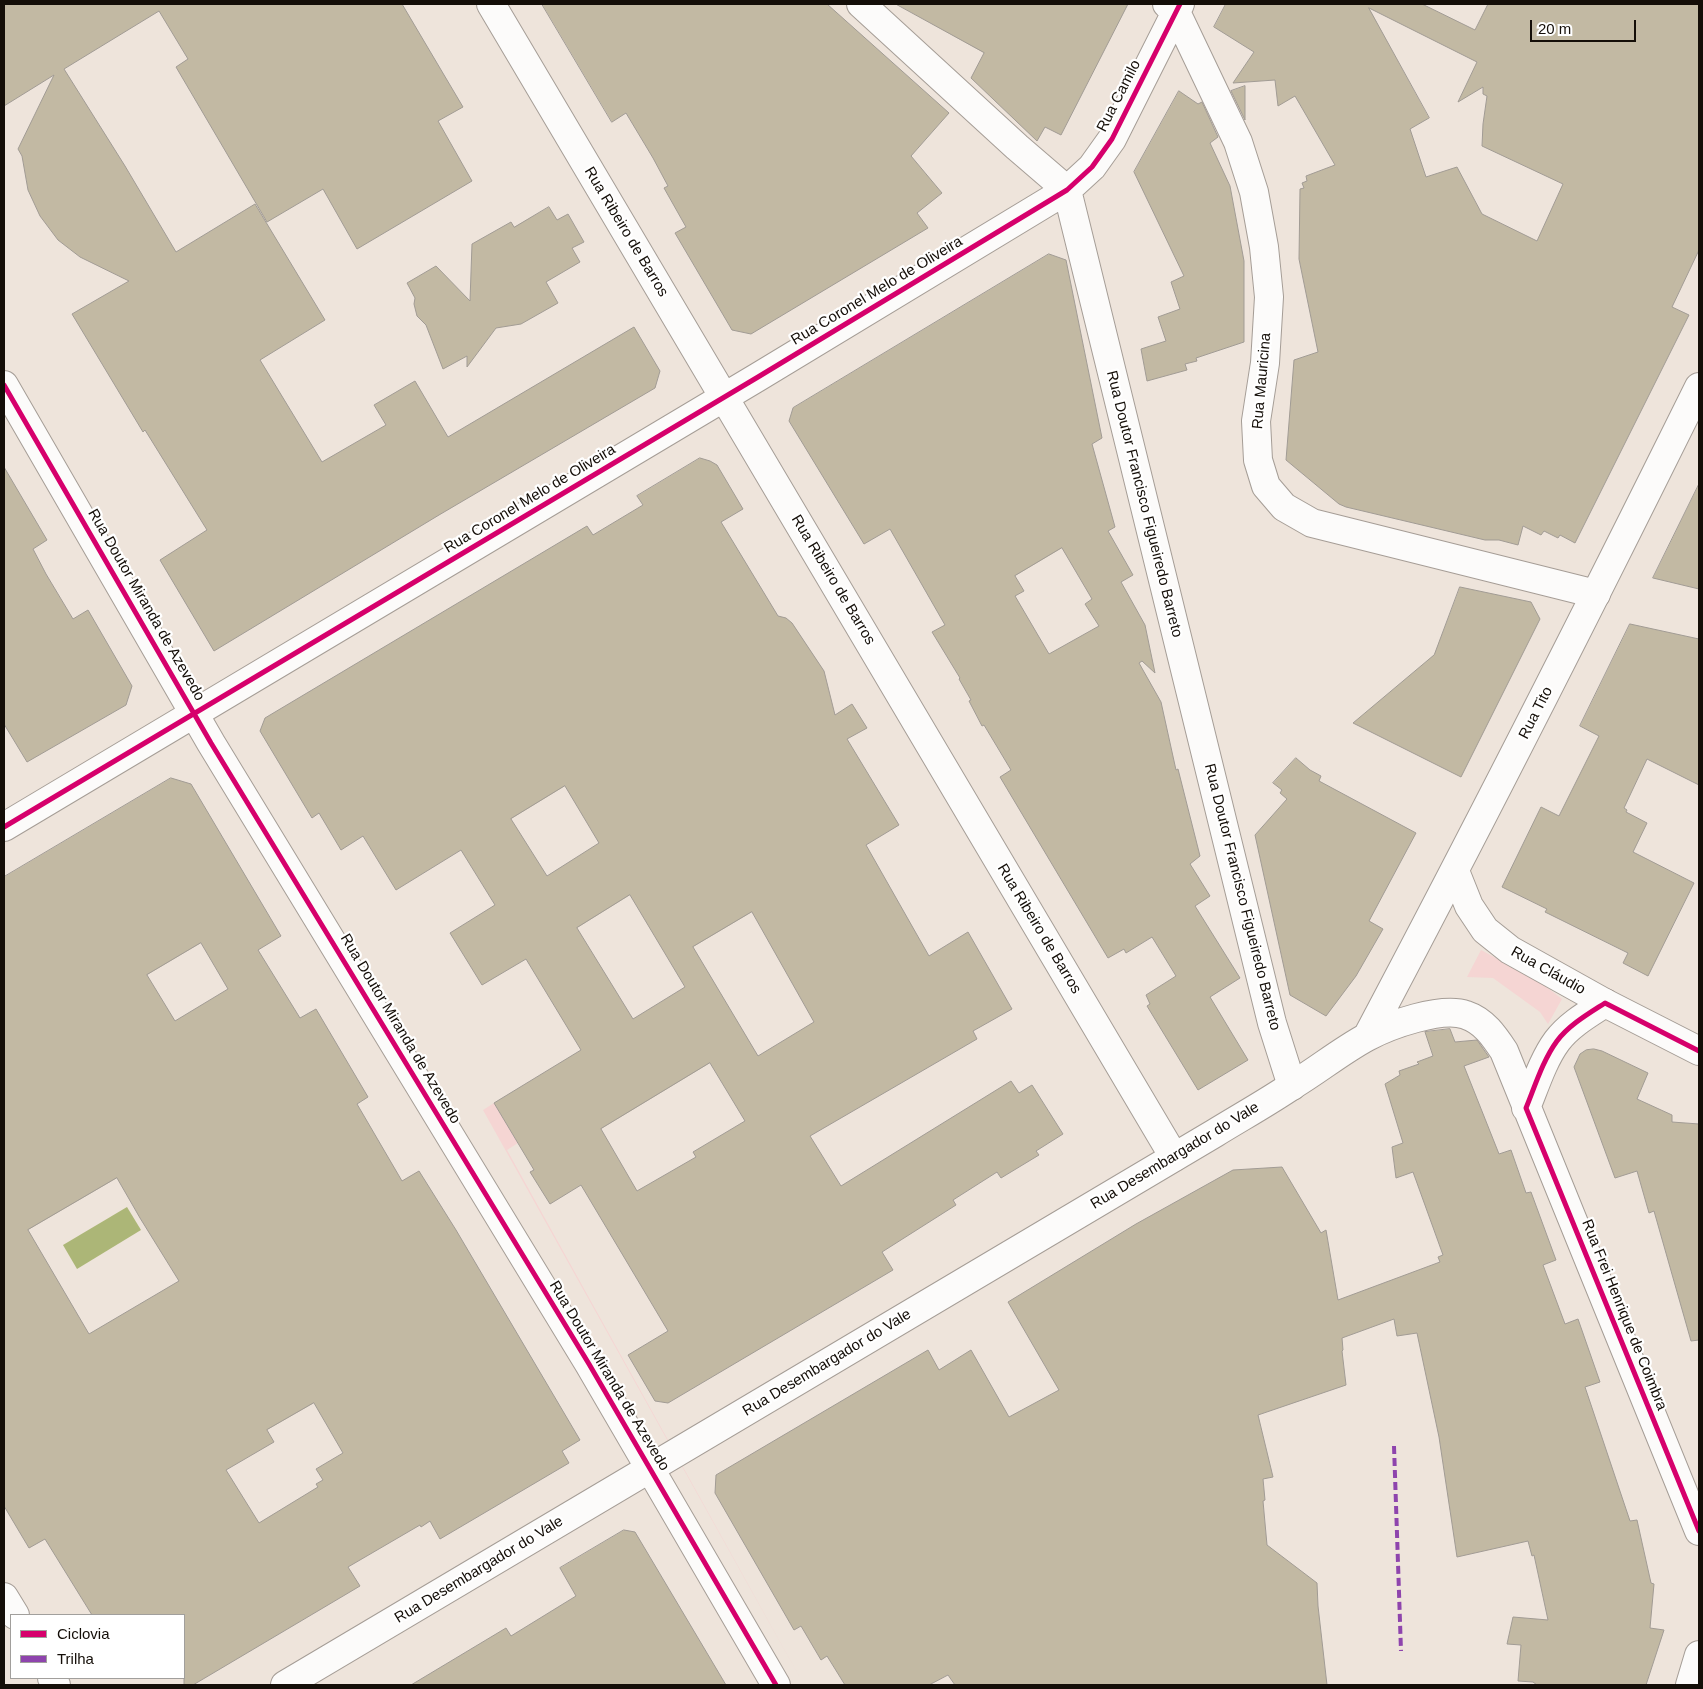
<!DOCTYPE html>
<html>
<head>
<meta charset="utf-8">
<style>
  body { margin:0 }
  #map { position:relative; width:1703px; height:1689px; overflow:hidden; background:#eee4db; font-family:Helvetica,sans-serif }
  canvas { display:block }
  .frame { position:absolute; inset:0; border:5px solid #140e08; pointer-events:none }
  .legend { position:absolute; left:10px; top:1614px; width:175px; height:65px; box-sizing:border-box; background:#fff; border:1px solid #a19f9c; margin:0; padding:6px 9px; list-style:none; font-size:15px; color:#140e08 }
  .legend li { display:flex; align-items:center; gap:10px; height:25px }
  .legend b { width:25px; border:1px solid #a19f9c }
  .scale { position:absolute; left:1530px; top:20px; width:106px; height:22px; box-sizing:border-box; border:2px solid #140e08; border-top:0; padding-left:6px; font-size:15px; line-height:18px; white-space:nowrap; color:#140e08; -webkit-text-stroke:4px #fff; paint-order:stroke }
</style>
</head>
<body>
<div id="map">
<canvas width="1703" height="1689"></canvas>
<div class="frame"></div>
<ul class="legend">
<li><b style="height:6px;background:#d6006c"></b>Ciclovia</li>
<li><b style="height:6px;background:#8e44ad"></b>Trilha</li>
</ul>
<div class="scale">20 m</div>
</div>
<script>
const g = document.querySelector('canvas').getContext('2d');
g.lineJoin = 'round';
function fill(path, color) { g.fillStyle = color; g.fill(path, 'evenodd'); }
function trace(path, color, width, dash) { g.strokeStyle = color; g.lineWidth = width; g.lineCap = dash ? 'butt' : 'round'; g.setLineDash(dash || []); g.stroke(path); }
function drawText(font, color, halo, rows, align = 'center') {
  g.font = font + ' Helvetica,sans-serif'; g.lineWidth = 4.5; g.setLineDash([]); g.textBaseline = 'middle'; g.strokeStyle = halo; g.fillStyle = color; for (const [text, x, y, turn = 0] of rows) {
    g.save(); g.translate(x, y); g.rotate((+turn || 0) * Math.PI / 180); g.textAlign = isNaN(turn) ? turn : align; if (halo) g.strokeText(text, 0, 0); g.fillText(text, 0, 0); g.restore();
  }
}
const green = new Path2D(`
  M 1481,950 L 1540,982 L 1562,999 L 1548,1024 L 1540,1012 L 1493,978 L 1467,977 Z
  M 494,1103 L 518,1143 L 507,1150 L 804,1685 L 483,1110 Z`);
const water = new Path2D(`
  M 127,1207 L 141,1230 L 77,1269 L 63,1245 Z`);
const building = new Path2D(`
  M 4,4 L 402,4 L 463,107 L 438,121 L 472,181 L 357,249 L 323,189 L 267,222 L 176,67 L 188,59 L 159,11 L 64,69 L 125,166 L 176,252 L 255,204 L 325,320 L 260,360 L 322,462 L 386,425 L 374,405 L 415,381 L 448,437 L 634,327 L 660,371 L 655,388 L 439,515 L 214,651 L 160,560 L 207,530 L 145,430 L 143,432 L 72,314 L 129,281 L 80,257 L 58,240 L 40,216 L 28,190 L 22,156 L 18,149 L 54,75 L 4,106 Z
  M 542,4 L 827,4 L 949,113 L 911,156 L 942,193 L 917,213 L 928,228 L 751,334 L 732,330 L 675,233 L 686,227 L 664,188 L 668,186 L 653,158 L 626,113 L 612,122 Z
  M 896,4 L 1128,4 L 1061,135 L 1045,127 L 1037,141 L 971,78 L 984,53 Z
  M 1226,4 L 1422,4 L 1475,30 L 1488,4 L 1699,4 L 1699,250 L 1672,307 L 1689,315 L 1575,543 L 1560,535 L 1558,538 L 1544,531 L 1541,535 L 1523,526 L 1518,545 L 1499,540 L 1485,540 L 1346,507 L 1339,504 L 1286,460 L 1294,360 L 1318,352 L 1299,259 L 1300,189 L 1304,188 L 1302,183 L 1307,181 L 1306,176 L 1335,165 L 1295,96 L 1278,106 L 1275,80 L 1233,83 L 1254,52 L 1214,27 ZM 1369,8 L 1477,62 L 1458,102 L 1483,87 L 1483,94 L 1487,96 L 1483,124 L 1482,146 L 1563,184 L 1537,241 L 1482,214 L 1457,167 L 1426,177 L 1410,129 L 1429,118 Z
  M 1245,86 L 1245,120 L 1231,91 Z
  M 1179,91 L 1198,104 L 1202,102 L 1218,137 L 1210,143 L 1230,186 L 1244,261 L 1244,342 L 1196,358 L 1197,361 L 1185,364 L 1187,370 L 1147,381 L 1141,349 L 1166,341 L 1158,317 L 1180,309 L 1171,282 L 1184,276 L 1134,172 Z
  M 549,207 L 557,220 L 568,214 L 584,242 L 572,248 L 580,262 L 546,282 L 558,303 L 521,324 L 496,328 L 467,367 L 467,356 L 443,369 L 426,325 L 417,316 L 414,304 L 415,298 L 407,283 L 436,266 L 470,301 L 472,244 L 511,222 L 514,227 Z
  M 1049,254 L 1066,260 L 1102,438 L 1092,444 L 1115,527 L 1108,531 L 1133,575 L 1121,582 L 1145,625 L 1155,673 L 1142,661 L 1139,663 L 1161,702 L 1176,770 L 1178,769 L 1200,856 L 1190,864 L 1210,896 L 1195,906 L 1240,978 L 1210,997 L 1248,1060 L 1198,1090 L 1147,1006 L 1150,1004 L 1146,995 L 1176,976 L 1152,937 L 1126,953 L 1124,949 L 1108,958 L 1000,777 L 1011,770 L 984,725 L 982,726 L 969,701 L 971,700 L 959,679 L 960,678 L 932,632 L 945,625 L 890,529 L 864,544 L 789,421 L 793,408 ZM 1062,548 L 1092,599 L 1085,604 L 1099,626 L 1049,654 L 1015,596 L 1024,591 L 1015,576 Z
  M 700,458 L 710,461 L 717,465 L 743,509 L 721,522 L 778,616 L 786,618 L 792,623 L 824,671 L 835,715 L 852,704 L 867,728 L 847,739 L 899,825 L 866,845 L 929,956 L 968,932 L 1012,1009 L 973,1031 L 977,1039 L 810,1136 L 841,1186 L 1011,1081 L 1019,1093 L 1032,1085 L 1063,1134 L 1036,1151 L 1039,1155 L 1001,1178 L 997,1172 L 953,1200 L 956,1205 L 882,1252 L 893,1270 L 668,1403 L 655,1401 L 628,1355 L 668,1331 L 581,1185 L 550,1204 L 530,1172 L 534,1170 L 494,1103 L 581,1050 L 526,959 L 482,985 L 450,933 L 495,905 L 461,850 L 396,890 L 363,836 L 341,850 L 319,813 L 312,818 L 260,731 L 265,718 L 587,526 L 593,535 L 643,505 L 637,496 ZM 565,786 L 599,843 L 547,876 L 511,819 ZM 630,895 L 685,987 L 633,1019 L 577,928 ZM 752,912 L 814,1022 L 758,1056 L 693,947 ZM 710,1063 L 745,1121 L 693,1152 L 696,1157 L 637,1191 L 601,1129 Z
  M 4,467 L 47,540 L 33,549 L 46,574 L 73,619 L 88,610 L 132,686 L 126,705 L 27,762 L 4,724 Z
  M 1699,484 L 1699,589 L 1653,578 Z
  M 1460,587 L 1531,602 L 1540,619 L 1461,777 L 1353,723 L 1434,655 Z
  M 1630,624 L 1699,639 L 1699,785 L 1647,759 L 1624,808 L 1627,810 L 1626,812 L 1647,823 L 1633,852 L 1694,883 L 1648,976 L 1623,963 L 1628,953 L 1545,912 L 1547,909 L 1502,887 L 1541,807 L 1559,816 L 1599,736 L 1580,726 Z
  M 1296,758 L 1310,770 L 1321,776 L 1319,781 L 1416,833 L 1369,921 L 1383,929 L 1356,976 L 1326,1016 L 1290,995 L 1255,835 L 1287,799 L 1280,793 L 1282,790 L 1273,783 Z
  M 171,778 L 191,784 L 281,936 L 258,950 L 300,1018 L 316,1009 L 368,1097 L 357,1104 L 402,1181 L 419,1171 L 456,1230 L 580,1440 L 562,1451 L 569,1463 L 440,1539 L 430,1521 L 421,1527 L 420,1525 L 348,1567 L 360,1586 L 193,1685 L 184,1685 L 184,1615 L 92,1615 L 45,1539 L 29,1548 L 4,1506 L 4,877 ZM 201,943 L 228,989 L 175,1021 L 147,975 ZM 117,1178 L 140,1218 L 179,1281 L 89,1334 L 28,1230 ZM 314,1403 L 343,1453 L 316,1469 L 323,1480 L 316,1484 L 318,1487 L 259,1523 L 226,1470 L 274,1442 L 267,1430 Z
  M 1450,1029 L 1455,1042 L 1477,1040 L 1489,1057 L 1464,1066 L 1466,1071 L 1499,1154 L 1511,1150 L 1526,1193 L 1531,1192 L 1556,1260 L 1543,1265 L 1565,1324 L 1578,1319 L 1600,1382 L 1585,1387 L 1630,1521 L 1637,1520 L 1651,1583 L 1654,1584 L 1650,1628 L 1664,1630 L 1646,1685 L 1537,1685 L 1533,1682 L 1518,1681 L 1521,1645 L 1507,1644 L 1513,1617 L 1548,1620 L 1534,1555 L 1532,1556 L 1528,1541 L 1457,1557 L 1439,1437 L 1417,1333 L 1397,1336 L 1394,1319 L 1342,1338 L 1343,1350 L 1342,1351 L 1346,1385 L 1258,1415 L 1273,1477 L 1263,1479 L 1265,1500 L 1263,1501 L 1267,1545 L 1317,1583 L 1318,1606 L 1327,1685 L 955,1685 L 948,1675 L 929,1685 L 845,1685 L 827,1656 L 821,1660 L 801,1626 L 794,1630 L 715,1493 L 716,1475 L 928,1350 L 939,1370 L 971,1350 L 1009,1417 L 1059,1390 L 1008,1302 L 1136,1224 L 1233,1170 L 1282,1167 L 1321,1233 L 1326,1230 L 1338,1300 L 1440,1262 L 1438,1257 L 1443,1255 L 1413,1172 L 1396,1178 L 1392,1147 L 1403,1143 L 1385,1084 L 1400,1075 L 1399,1071 L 1419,1064 L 1417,1062 L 1433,1056 L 1425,1032 Z
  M 1594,1049 L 1602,1051 L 1648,1073 L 1637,1099 L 1672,1115 L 1672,1122 L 1699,1124 L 1699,1340 L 1691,1341 L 1654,1211 L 1649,1213 L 1637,1171 L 1615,1178 L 1574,1067 L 1580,1054 L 1586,1050 Z
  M 624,1530 L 635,1532 L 726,1685 L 411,1685 L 506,1628 L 511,1636 L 576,1596 L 560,1568 Z`);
const street = new Path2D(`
  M 491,4 L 1174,1157
  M 861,4 L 1017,147 L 1067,190 L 1272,1023 L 1292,1086
  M 1167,4 L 1176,12 L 1238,142 L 1254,192 L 1264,247 L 1269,297 L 1265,363 L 1256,421 L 1258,460 L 1266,486 L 1284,507 L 1312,523 L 1596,594
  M 4,385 L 211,743 L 589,1364 L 776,1685
  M 4,827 L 758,377 L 1067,190 L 1092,167 L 1112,139 L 1180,4
  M 1455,871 L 1469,906 L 1485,930 L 1510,950 L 1605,1003 L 1699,1051
  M 4,1597 L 15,1615
  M 52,1678 L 56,1685`);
const secondary = new Path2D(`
  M 1367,1037 C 1481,822 1591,605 1699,387
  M 1526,1108 C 1535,1086 1543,1060 1557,1041 C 1569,1025 1588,1014 1605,1003
  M 285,1685 L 1215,1133 C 1241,1117 1268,1102 1293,1085 C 1318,1070 1341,1051 1367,1037 C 1389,1025 1442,1006 1466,1015 C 1484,1021 1494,1036 1504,1051 L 1699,1531
  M 1690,1685 L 1699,1655`);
const quiet = new Path2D(`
  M 1394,1446 L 1401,1651`);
const cycleway = new Path2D(`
  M 4,385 L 211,743 L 589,1364 L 776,1685
  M 4,827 L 758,377 L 1067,190 L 1092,167 L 1112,139 L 1180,4
  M 1699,1051 L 1605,1003 C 1588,1014 1569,1025 1557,1041 C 1543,1060 1535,1086 1526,1108 L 1699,1531`);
const streetNames = [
  ["Rua Camilo",1119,96,-63],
  ["Rua Ribeiro de Barros",626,232,59],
  ["Rua Coronel Melo de Oliveira",877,291,-31],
  ["Rua Mauricina",1262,381,-85],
  ["Rua Coronel Melo de Oliveira",530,499,-31],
  ["Rua Doutor Francisco Figueiredo Barreto",1144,504,76],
  ["Rua Ribeiro de Barros",833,580,59],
  ["Rua Doutor Miranda de Azevedo",146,605,60],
  ["Rua Tito",1536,713,-63],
  ["Rua Doutor Francisco Figueiredo Barreto",1242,897,76],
  ["Rua Ribeiro de Barros",1039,929,59],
  ["Rua Cláudio",1548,971,29],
  ["Rua Doutor Miranda de Azevedo",400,1029,59],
  ["Rua Desembargador do Vale",1175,1156,-31],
  ["Rua Frei Henrique de Coimbra",1624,1315,68],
  ["Rua Desembargador do Vale",827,1363,-31],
  ["Rua Doutor Miranda de Azevedo",609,1376,59],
  ["Rua Desembargador do Vale",479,1570,-31]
];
fill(green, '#f5d5d3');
fill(water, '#acb677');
fill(building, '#c2b9a3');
trace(building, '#a19b94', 1);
trace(street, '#a59d96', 30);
trace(secondary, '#a59d96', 30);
trace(street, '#fcfbfa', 28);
trace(secondary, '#fcfbfa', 28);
trace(quiet, '#8e44ad', 4, [8, 4]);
trace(cycleway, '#d6006c', 5);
drawText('15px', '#140e08', '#fff', streetNames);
</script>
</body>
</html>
